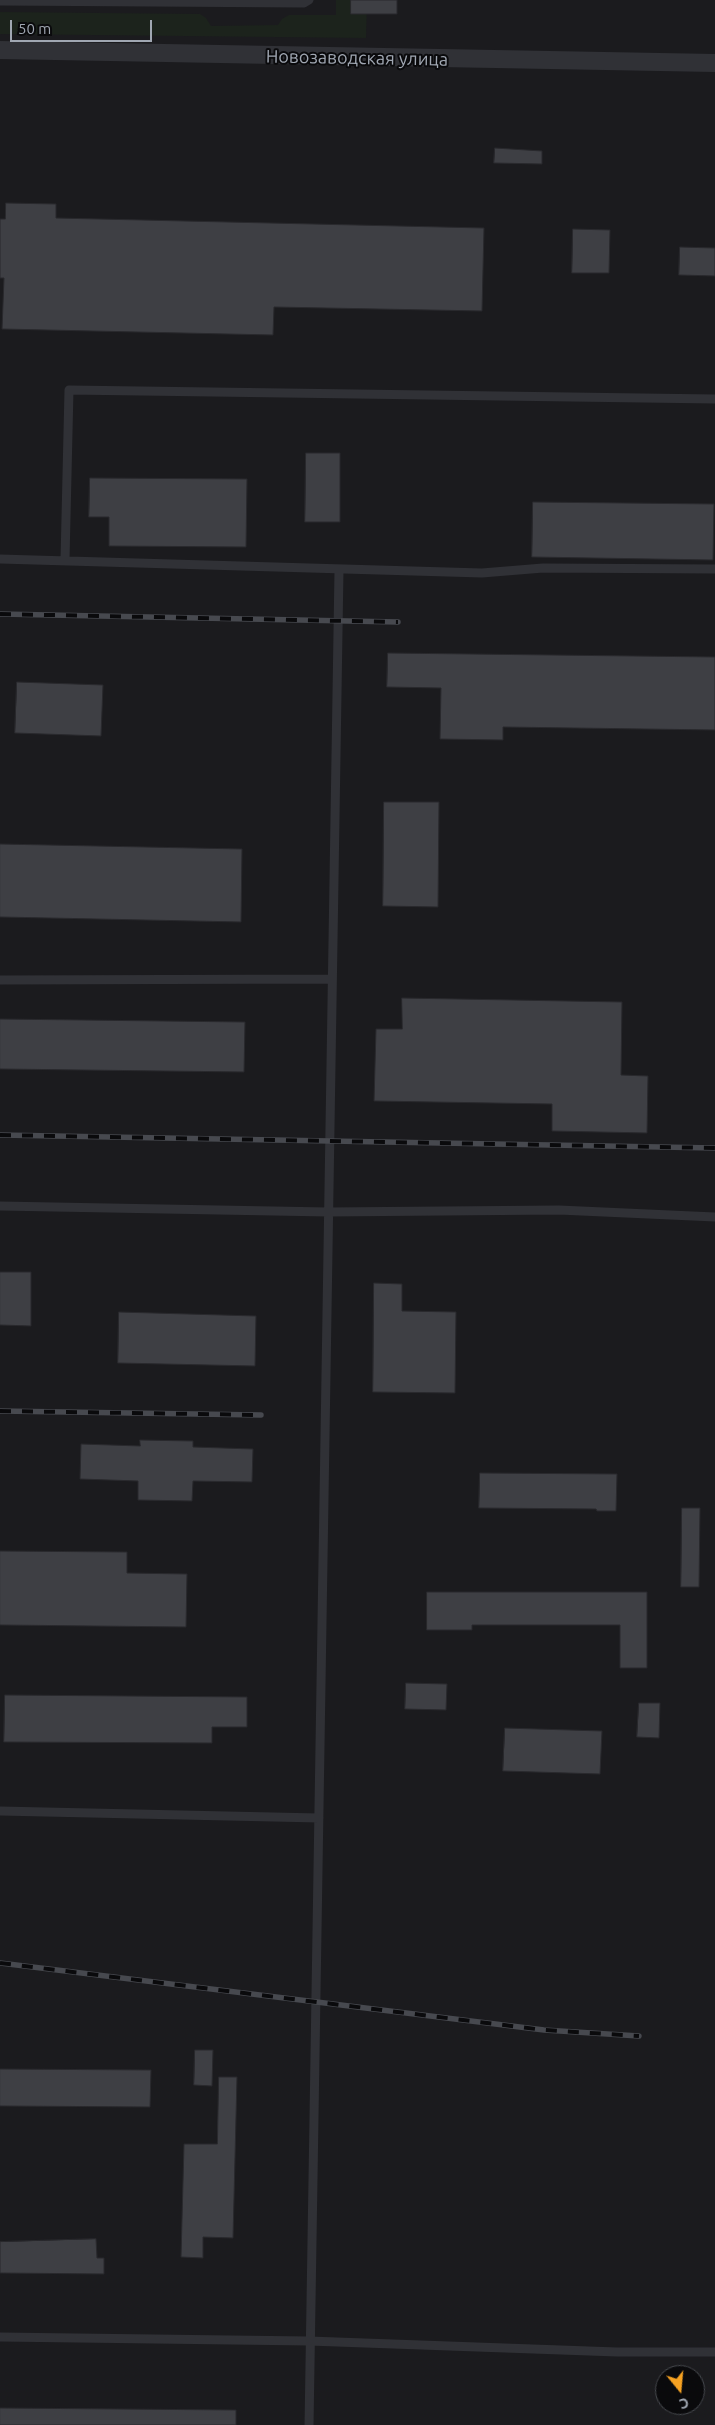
<!DOCTYPE html>
<html>
<head>
<meta charset="utf-8">
<style>
  body { margin:0 }
  #map { position:relative; width:715px; height:2425px; overflow:hidden; background:#0f0f11; font-family:Ubuntu,sans-serif }
  canvas { display:block }
  .north { position:absolute; left:655px; top:2365px; width:50px; height:50px; box-sizing:border-box; background:#0a0a0c; border:1px solid #46494e; border-radius:50%; rotate:163deg; font-size:14px; font-weight:700; line-height:20px; text-align:center; color:#a0a7b2 }
  .north::after { content:''; display:block; margin:auto; width:18px; height:22px; background:#f6a222; clip-path:polygon(50% 0,100% 100%,50% 72%,0 100%) }
  .scale { position:absolute; left:10px; top:20px; width:142px; height:22px; box-sizing:border-box; border:2px solid #a0a7b2; border-top:0; padding-left:6px; font-size:15px; line-height:18px; white-space:nowrap; color:#a0a7b2; -webkit-text-stroke:4px #0a0a0c; paint-order:stroke }
</style>
</head>
<body>
<div id="map">
<canvas width="715" height="2425"></canvas>
<div class="north">С</div>
<div class="scale">50 m</div>
</div>
<script>
const g = document.querySelector('canvas').getContext('2d');
g.lineJoin = 'round';
function fill(path, color) { g.fillStyle = color; g.fill(path, 'evenodd'); }
function trace(path, color, width, dash) { g.strokeStyle = color; g.lineWidth = width; g.lineCap = dash ? 'butt' : 'round'; g.setLineDash(dash || []); g.stroke(path); }
function drawText(font, color, halo, rows, align = 'center') {
  g.font = font + ' Ubuntu,sans-serif'; g.lineWidth = 4; g.setLineDash([]); g.textBaseline = 'middle'; g.strokeStyle = halo; g.fillStyle = color; for (const [text, x, y, turn = 0] of rows) {
    g.save(); g.translate(x, y); g.rotate((+turn || 0) * Math.PI / 180); g.textAlign = isNaN(turn) ? turn : align; if (halo) g.strokeText(text, 0, 0); g.fillText(text, 0, 0); g.restore();
  }
}
const built = new Path2D(`
  M 0,0 L 715,0 L 715,2425 L 0,2425 ZM 665,2375 L 695,2375 L 695,2405 L 665,2405 Z`);
const green = new Path2D(`
  M 336,0 L 367,0 L 366,38 L 0,34 L 0,12 L 200,14 L 206,18 L 211,26 L 278,25 L 282,19 L 289,15 L 336,15 Z`);
const building = new Path2D(`
  M 351,0 L 397,0 L 397,14 L 351,14 Z
  M 495,148 L 542,151 L 542,164 L 494,163 Z
  M 6,203 L 56,204 L 56,218 L 484,228 L 482,311 L 274,307 L 273,335 L 2,329 L 4,278 L 0,278 L 0,219 L 5,219 Z
  M 573,229 L 610,230 L 609,273 L 572,273 Z
  M 680,247 L 715,248 L 715,276 L 679,275 Z
  M 306,453 L 340,453 L 340,522 L 305,522 Z
  M 90,478 L 247,479 L 246,547 L 109,546 L 109,517 L 89,517 Z
  M 533,502 L 714,504 L 713,560 L 532,557 Z
  M 388,653 L 715,657 L 715,730 L 503,727 L 503,740 L 440,739 L 441,688 L 387,687 Z
  M 17,682 L 103,685 L 101,736 L 15,733 Z
  M 384,802 L 439,802 L 438,907 L 383,906 Z
  M 0,844 L 242,849 L 241,922 L 0,917 Z
  M 402,998 L 622,1002 L 621,1075 L 648,1076 L 647,1133 L 552,1131 L 552,1104 L 374,1101 L 376,1029 L 402,1029 Z
  M 0,1019 L 245,1022 L 244,1072 L 0,1069 Z
  M 0,1272 L 31,1272 L 31,1326 L 0,1325 Z
  M 374,1283 L 402,1284 L 402,1311 L 456,1312 L 455,1393 L 373,1392 Z
  M 119,1312 L 256,1316 L 255,1366 L 118,1363 Z
  M 140,1440 L 193,1441 L 193,1447 L 253,1449 L 252,1482 L 193,1481 L 192,1501 L 138,1500 L 138,1481 L 80,1479 L 81,1444 L 140,1446 Z
  M 480,1473 L 617,1474 L 616,1511 L 597,1511 L 596,1509 L 479,1508 Z
  M 682,1508 L 700,1508 L 699,1587 L 681,1587 Z
  M 0,1551 L 127,1552 L 127,1573 L 187,1574 L 186,1627 L 0,1625 Z
  M 427,1592 L 647,1592 L 647,1668 L 620,1668 L 620,1625 L 472,1625 L 472,1630 L 427,1630 Z
  M 406,1683 L 447,1684 L 446,1710 L 405,1709 Z
  M 5,1695 L 247,1697 L 247,1727 L 212,1727 L 212,1743 L 4,1742 Z
  M 639,1703 L 660,1703 L 659,1738 L 637,1737 Z
  M 505,1728 L 602,1731 L 600,1774 L 503,1771 Z
  M 195,2050 L 213,2050 L 212,2086 L 194,2085 Z
  M 0,2069 L 151,2070 L 150,2107 L 0,2106 Z
  M 219,2077 L 237,2077 L 233,2238 L 203,2237 L 203,2258 L 181,2257 L 184,2144 L 217,2144 Z
  M 96,2239 L 97,2258 L 104,2258 L 104,2274 L 0,2273 L 0,2242 Z
  M 0,2408 L 236,2410 L 236,2425 L 0,2425 Z`);
const lane = new Path2D(`
  M 0,1 L 304,3 L 309,0
  M 0,559 L 482,573 L 543,568 L 715,569
  M 65,560 L 69,390 L 715,399
  M 0,980 L 332,979
  M 0,1206 L 328,1212 L 559,1210 L 715,1217
  M 0,1811 L 319,1818
  M 0,2337 L 309,2341 L 617,2352 L 715,2352
  M 309,2425 L 339,570`);
const street = new Path2D(`
  M 0,50 L 715,63`);
const rail = new Path2D(`
  M 0,614 L 398,622
  M 0,1135 L 715,1148
  M 0,1411 L 261,1415
  M 0,1963 L 544,2030 L 639,2036`);
const streetNames = [
  ["Новозаводская улица",357,58,1]
];
fill(built, '#1b1b1e');
fill(green, '#1c231c');
fill(building, '#3e3f44');
trace(building, '#29292d', 1);
trace(lane, '#303136', 9);
trace(street, '#303136', 18);
trace(rail, '#47494f', 5.5);
trace(rail, '#0a0a0c', 4, [11]);
drawText('18px', '#a0a7b2', '#0a0a0c', streetNames);
</script>
</body>
</html>
